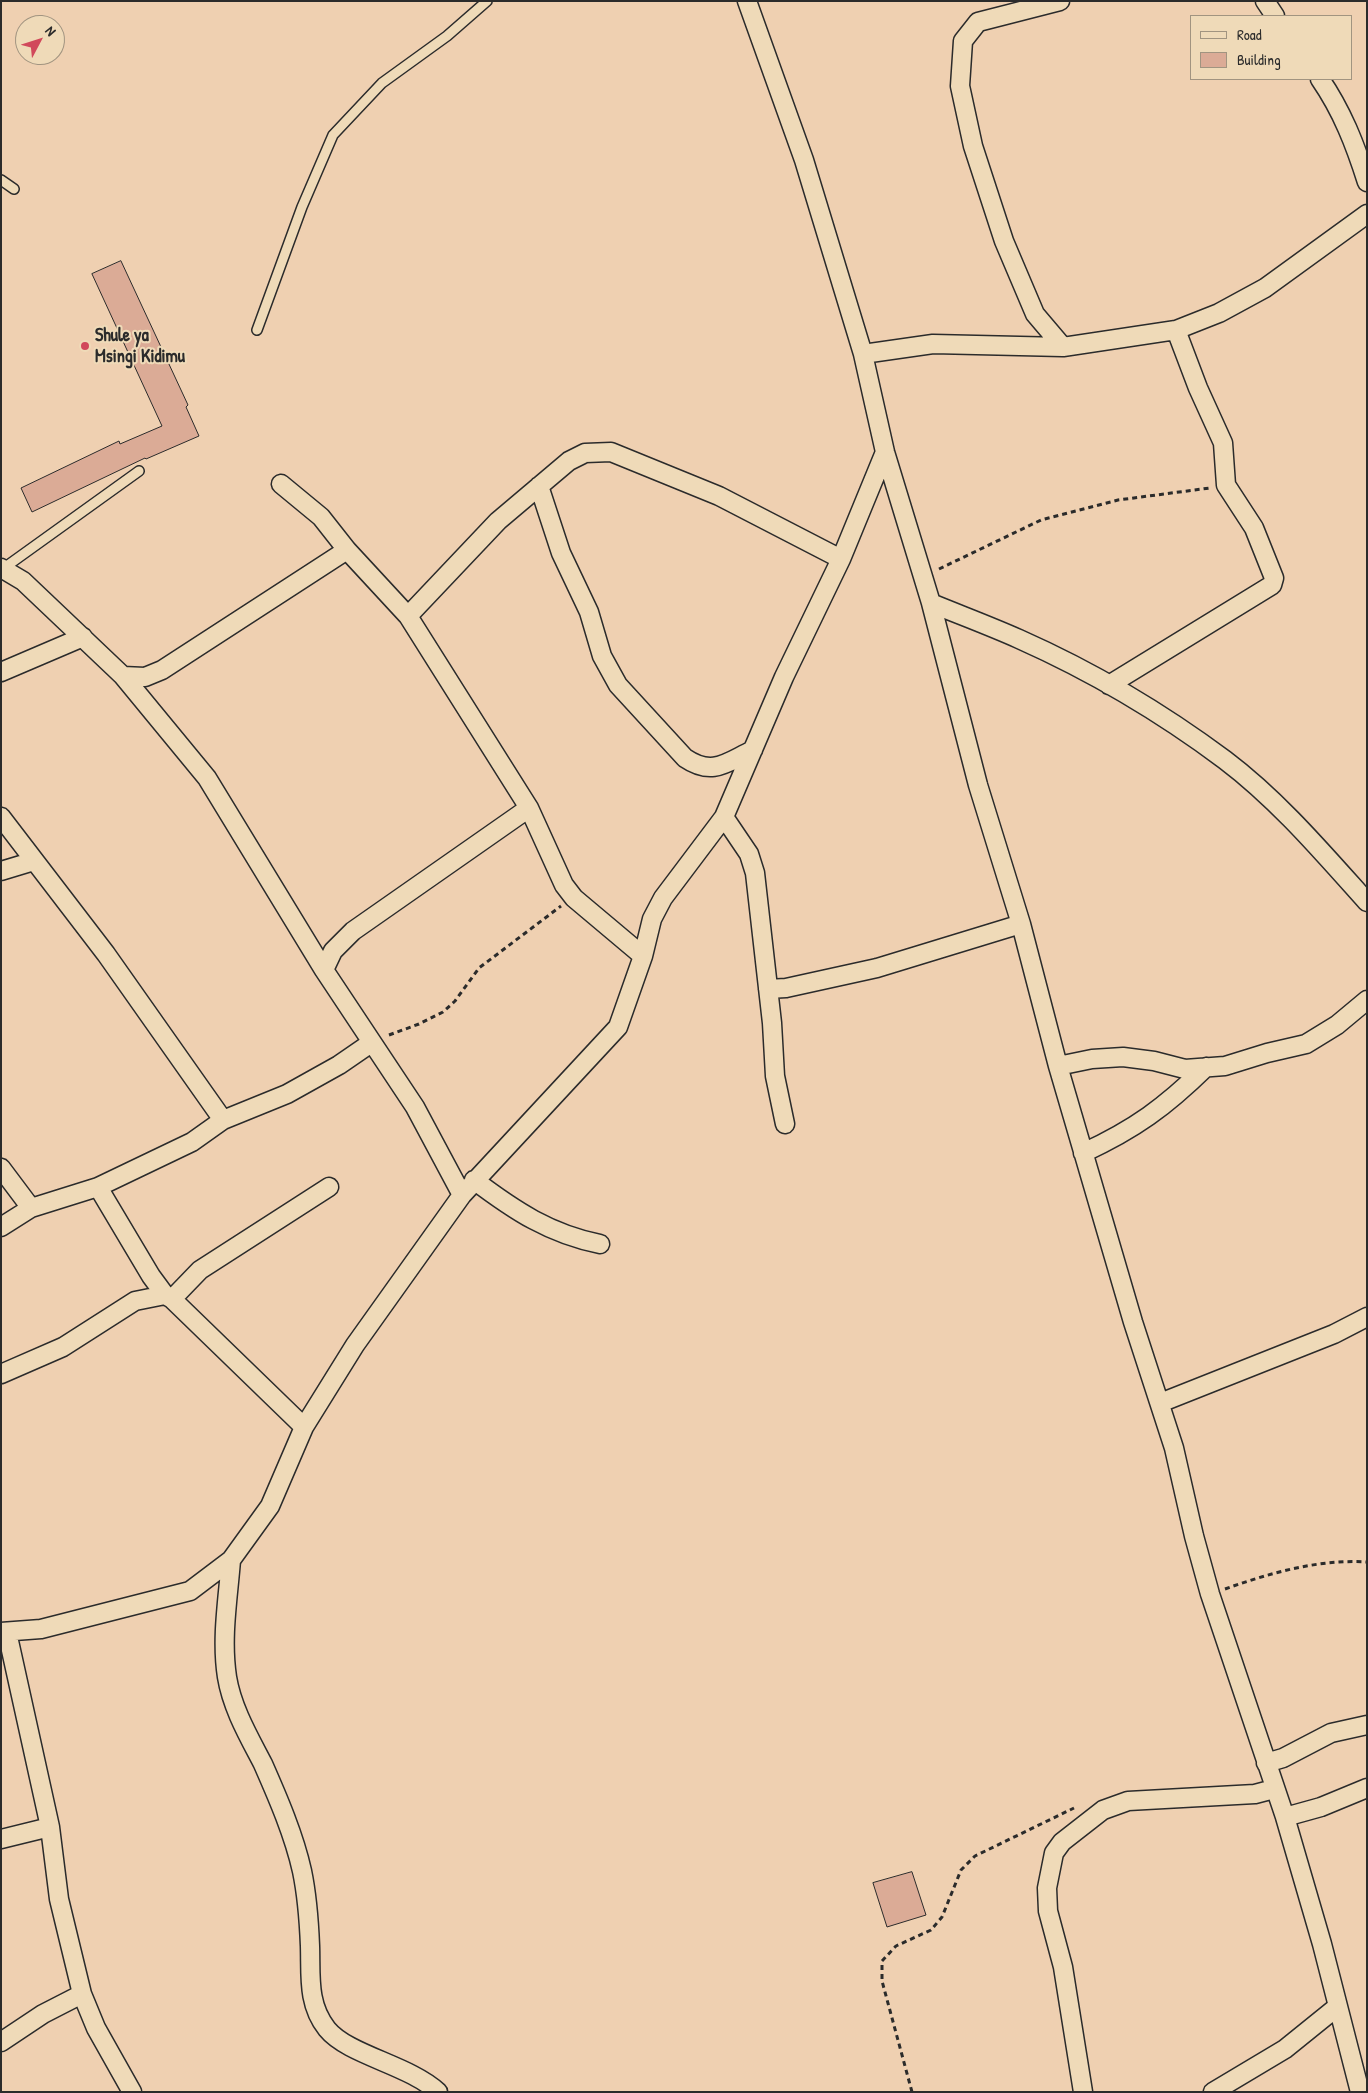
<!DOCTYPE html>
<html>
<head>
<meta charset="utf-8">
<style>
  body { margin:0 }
  #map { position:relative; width:1368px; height:2093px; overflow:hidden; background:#efd0b1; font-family:"Patrick Hand",sans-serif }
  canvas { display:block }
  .frame { position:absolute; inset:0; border:2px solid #2b2b2b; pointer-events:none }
  .legend { position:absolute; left:1190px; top:15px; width:162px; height:65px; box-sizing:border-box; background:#efdab8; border:1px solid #a19480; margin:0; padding:6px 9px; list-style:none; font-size:15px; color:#2b2b2b }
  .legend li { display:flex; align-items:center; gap:10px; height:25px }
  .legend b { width:25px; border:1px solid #a19480 }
  .north { position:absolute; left:15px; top:15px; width:50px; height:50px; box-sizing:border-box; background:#efdab8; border:1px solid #a19480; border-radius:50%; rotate:50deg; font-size:14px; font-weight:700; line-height:20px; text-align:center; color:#2b2b2b }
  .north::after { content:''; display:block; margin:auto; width:18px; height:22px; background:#d1495b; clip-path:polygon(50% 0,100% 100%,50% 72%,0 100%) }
</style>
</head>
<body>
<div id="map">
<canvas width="1368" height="2093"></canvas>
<div class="frame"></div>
<ul class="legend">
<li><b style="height:6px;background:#efdab8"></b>Road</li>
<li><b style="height:14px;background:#dbab96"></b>Building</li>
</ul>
<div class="north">N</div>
</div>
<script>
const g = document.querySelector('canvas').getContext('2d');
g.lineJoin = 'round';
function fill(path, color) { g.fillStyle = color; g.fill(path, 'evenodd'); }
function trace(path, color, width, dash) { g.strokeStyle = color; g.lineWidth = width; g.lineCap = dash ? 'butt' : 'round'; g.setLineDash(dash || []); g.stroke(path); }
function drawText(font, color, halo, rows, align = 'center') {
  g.font = font + ' "Patrick Hand",sans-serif'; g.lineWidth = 4; g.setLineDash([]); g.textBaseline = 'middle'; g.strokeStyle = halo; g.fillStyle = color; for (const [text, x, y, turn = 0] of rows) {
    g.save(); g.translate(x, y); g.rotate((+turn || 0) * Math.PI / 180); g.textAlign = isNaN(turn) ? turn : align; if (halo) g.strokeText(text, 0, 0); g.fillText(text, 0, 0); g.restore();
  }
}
const building = new Path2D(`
  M 121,261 L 188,405 L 186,407 L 199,436 L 146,459 L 145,458 L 32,512 L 21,488 L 119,441 L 120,444 L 162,426 L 92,274 Z
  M 912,1872 L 926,1915 L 887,1927 L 873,1883 Z`);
const path = new Path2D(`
  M 939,569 L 1041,520 L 1118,500 L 1210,488
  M 389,1035 L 419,1024 L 443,1012 L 455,1001 L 479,968 L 561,906
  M 1225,1589 C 1270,1573 1318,1559 1367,1562
  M 912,2092 L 882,1981 L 882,1961 L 896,1946 L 931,1930 L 942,1917 L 961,1870 L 975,1856 L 1074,1808`);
const lane = new Path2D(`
  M 1,180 L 14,189
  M 257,330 L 302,207 L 333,135 L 382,83 L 447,36 L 487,1
  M 4,568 L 139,471`);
const street = new Path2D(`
  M 747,1 L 804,160 L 863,354 L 885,452 L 931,603 L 978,785 L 1021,924 L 1058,1066 L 1133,1322 L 1174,1448 L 1194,1536 L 1210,1594 L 1285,1817 L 1322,1944 L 1360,2092
  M 1060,1 L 978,22 L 963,41 L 960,86 L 973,146 L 1004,241 L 1035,314 L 1063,347
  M 1265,1 L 1275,16
  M 1320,79 C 1342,111 1355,144 1367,182
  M 863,354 L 933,344 L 1063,347 L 1176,330 L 1219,313 L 1265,288 L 1367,214
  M 281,484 L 321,517 L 347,550 L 408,616 L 529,808 L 564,885 L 574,898 L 643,956
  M 539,486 L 561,553 L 589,612 L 602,656 L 618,685 L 685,758 C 713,777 727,762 753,750
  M 1,568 L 23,581 L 123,676 L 207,778 L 324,970 L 415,1107 L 462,1195
  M 931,603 C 960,615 990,626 1019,639 C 1091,671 1162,713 1225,760 C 1278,800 1323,853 1367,902
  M 408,616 L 498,521 L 569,461 L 585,453 L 611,452 L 719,496 L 841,559
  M 1,672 L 83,637
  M 123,676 L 145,677 L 162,670 L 347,550
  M 1109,685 L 1272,585 L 1274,578 L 1254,528 L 1226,485 L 1223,443 L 1198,388 L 1176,330
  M 1,817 L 106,954 L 223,1120
  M 724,817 L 749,854 L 755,873 L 772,1023 L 775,1076 L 785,1124
  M 1,871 L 34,861
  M 324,970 L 333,951 L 353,931 L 529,808
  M 768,989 L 786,988 L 877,968 L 1021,924
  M 1058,1066 L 1092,1059 L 1123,1057 L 1154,1061 L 1185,1069 L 1225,1066 L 1267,1053 L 1306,1044 L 1337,1025 L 1367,1000
  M 1083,1153 C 1135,1129 1165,1107 1206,1067
  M 1,1168 L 31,1208
  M 474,1180 C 515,1211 550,1234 600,1244
  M 98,1187 L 151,1276 L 165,1295
  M 1,1227 L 31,1208 L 98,1187 L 192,1142 L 223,1120 L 287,1094 L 339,1065 L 371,1043
  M 172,1299 L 200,1270 L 329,1187
  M 1,1374 L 63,1347 L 135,1301 L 165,1295 L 172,1299 L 304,1427
  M 1160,1403 L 1334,1334 L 1367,1317
  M 231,1560 C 228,1599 221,1638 227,1677 C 232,1708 249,1737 263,1764 C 278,1798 294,1835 302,1871 C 307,1895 309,1921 310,1946 C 311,1975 307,2004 327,2029 C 348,2055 409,2065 438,2092
  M 1,1632 L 41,1629 L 190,1591 L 231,1560 L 270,1506 L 304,1427 L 355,1345 L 462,1195 L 618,1027 L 643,956 L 652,919 L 663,898 L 724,817 L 784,677 L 841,559 L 885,452
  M 7,1632 L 50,1827 L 59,1899 L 82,1994 L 96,2028 L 132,2092
  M 1266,1763 L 1283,1758 L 1331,1733 L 1367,1725
  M 1285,1817 L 1321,1807 L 1367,1788
  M 1,1839 L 50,1827
  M 1,2042 L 43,2014 L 82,1994
  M 1083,2092 L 1063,1967 L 1048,1911 L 1047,1888 L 1054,1853 L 1062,1842 L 1103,1810 L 1128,1801 L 1255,1794 L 1274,1789
  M 1213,2092 L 1285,2049 L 1337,2007`);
const markers = [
  [85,346,5,"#d1495b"]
];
const poiNames = [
  ["Shule ya",95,336],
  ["Msingi Kidimu",95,357]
];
fill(building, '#dbab96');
trace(building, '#2b2b2b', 1);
trace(lane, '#2b2b2b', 12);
trace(street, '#2b2b2b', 21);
trace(path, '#2b2b2b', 3, [5, 4]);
trace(lane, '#efdab8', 9);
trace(street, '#efdab8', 18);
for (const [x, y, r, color] of markers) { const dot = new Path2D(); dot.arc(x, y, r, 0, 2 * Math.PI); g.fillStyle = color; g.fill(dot); trace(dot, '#efdab8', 2); }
drawText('bold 18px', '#2b2b2b', '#efdab8', poiNames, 'left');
</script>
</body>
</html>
